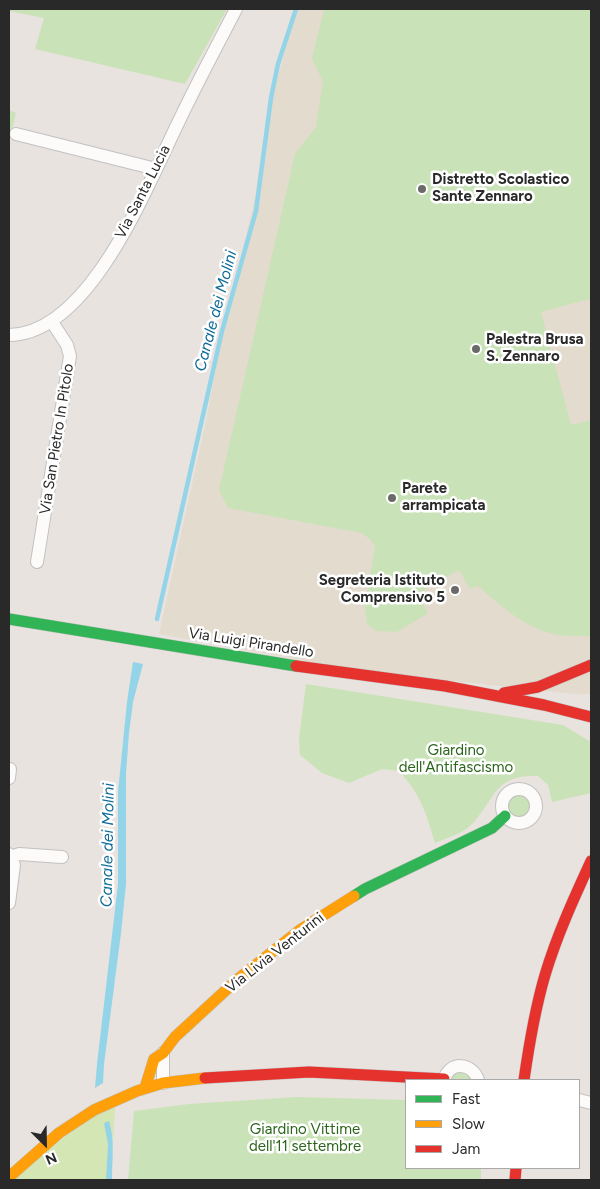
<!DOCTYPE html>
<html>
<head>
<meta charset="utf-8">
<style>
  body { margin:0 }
  #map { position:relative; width:600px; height:1189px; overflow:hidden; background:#e8e3de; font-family:Figtree,sans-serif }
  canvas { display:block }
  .frame { position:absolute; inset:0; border:10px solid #292929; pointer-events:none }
  .legend { position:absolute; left:405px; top:1079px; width:175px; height:90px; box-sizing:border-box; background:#fff; border:1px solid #a9a9a9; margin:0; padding:6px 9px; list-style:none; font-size:15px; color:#292929 }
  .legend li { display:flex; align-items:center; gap:10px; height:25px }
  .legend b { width:25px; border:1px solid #a9a9a9 }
  .north { position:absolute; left:20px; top:1119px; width:50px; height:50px; -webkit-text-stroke:4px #fff; paint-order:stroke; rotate:157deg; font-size:14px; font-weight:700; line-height:20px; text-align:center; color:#292929 }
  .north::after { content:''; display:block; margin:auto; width:18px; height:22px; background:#292929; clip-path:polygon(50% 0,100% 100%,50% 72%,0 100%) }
</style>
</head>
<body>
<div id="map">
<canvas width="600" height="1189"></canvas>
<div class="frame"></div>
<ul class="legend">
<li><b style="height:6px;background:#30b455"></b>Fast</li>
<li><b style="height:6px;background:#ff9f0a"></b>Slow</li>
<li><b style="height:6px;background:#e5322d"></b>Jam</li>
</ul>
<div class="north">N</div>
</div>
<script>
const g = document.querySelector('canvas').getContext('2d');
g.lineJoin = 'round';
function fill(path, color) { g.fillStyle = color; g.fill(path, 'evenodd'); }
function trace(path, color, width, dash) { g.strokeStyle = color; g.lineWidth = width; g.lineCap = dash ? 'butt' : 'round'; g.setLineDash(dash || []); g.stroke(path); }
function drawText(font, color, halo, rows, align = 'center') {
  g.font = font + ' Figtree,sans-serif'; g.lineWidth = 5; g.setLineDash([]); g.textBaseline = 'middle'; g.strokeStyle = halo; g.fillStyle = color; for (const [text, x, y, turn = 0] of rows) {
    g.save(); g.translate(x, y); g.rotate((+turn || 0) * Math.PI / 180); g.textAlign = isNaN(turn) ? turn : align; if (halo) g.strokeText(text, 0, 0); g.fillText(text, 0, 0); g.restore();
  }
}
const education = new Path2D(`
  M 295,9 L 591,9 L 591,694 L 573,694 L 363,671 L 159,634 L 207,416 L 221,339 L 255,198 L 265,129 Z`);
const green = new Path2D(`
  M 9,9 L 227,9 L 185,84 L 35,49 L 44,18 L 9,11 Z
  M 324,9 L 591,9 L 591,305 L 589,299 L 541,312 L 571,425 L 591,420 L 591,636 C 579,636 565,637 553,634 C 524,627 500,605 478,586 L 470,589 L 459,570 L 417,594 L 428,613 L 397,632 L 377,631 L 367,624 L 365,607 L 375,546 L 370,539 L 362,533 L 228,508 L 219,490 L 295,154 L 316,127 L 323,81 L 312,59 Z
  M 9,110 L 16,113 L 9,142 Z
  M 306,684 L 563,725 L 591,742 L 591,793 L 552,802 L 548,785 L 538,776 C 495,774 496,797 473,823 C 464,833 447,838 435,843 C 426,812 421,795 399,771 L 382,769 L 349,783 L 322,773 L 300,755 L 299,738 Z
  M506 805a14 14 0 1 1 28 0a14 14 0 1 1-28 0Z
  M 460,1072 L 469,1076 L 471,1080 L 451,1080 L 453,1075 Z
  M 296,1097 L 406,1100 L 406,1168 L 481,1168 L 481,1180 L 128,1180 L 134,1111 L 189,1104 Z`);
const pitch = new Path2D(`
  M 116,1097 L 110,1180 L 9,1180 Z`);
const water = new Path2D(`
  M 133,662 L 143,664 L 133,702 L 129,733 L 126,773 L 126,884 L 121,933 L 104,1064 L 103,1083 L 95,1088 L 97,1064 L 118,884 L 118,792 L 127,702 Z
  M 109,1121 C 115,1140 112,1160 112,1180 L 106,1180 L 108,1144 L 104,1123 Z`);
const stream = new Path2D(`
  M 157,619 L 222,331 L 256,211 L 271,98 L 278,64 L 296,9`);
const street = new Path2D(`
  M 16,134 L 156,169
  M 9,335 C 91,334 148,183 179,121 C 197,83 217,46 236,9
  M 37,562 L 70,356 L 67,345 L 52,322
  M 9,778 L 10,769
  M502 806a17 17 0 1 1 34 0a17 17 0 1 1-34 0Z
  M 9,854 L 14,865 L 9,903
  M 11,857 L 19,854 L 62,857
  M 444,1080 C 449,1061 472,1062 478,1080
  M 163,1083 L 163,1053
  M 579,1100 L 591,1103`);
const fast = new Path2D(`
  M 9,619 L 296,666
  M 354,896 L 365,889 L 492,828 L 505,816`);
const slow = new Path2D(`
  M 145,1088 L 154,1059 L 163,1053 L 175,1037 L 238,979 L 300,930 L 354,896
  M 9,1177 L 59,1133 L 94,1110 L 137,1091 L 163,1083 L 205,1078`);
const jam = new Path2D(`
  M 296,666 L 445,686 L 544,705 L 591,717
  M 504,693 L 538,687 L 591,665
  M 205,1078 L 309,1072 L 444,1079
  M 524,1080 C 529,1045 535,1009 545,975 C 557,935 574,898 591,861
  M 515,1180 L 516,1168`);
const markers = [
  [422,189,5,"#6c6a68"],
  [476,349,5,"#6c6a68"],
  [392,498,5,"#6c6a68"],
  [455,590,5,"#6c6a68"]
];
const poiNames = [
  ["Distretto Scolastico",432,180],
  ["Sante Zennaro",432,197],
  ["Palestra Brusa",486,340],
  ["S. Zennaro",486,357],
  ["Parete",402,489],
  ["arrampicata",402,506],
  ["Segreteria Istituto",445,581,"right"],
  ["Comprensivo 5",445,598,"right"]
];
const streetNames = [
  ["Via Santa Lucia",143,192,-63],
  ["Via San Pietro In Pitolo",57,439,-81],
  ["Via Luigi Pirandello",251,643,9],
  ["Via Livia Venturini",275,953,-38]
];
const parkNames = [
  ["Giardino",456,751],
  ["dell'Antifascismo",456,768],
  ["Giardino Vittime",305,1130],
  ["dell'11 settembre",305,1147]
];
const waterNames = [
  ["Canale dei Molini",216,311,-75],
  ["Canale dei Molini",108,845,-89]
];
fill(education, '#e3dbcd');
fill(green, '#cae2b8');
fill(pitch, '#d5e6b5');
fill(water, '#93d4e8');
trace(stream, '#93d4e8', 4.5);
trace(street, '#c2c0c0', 14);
trace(fast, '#c2c0c0', 12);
trace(slow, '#c2c0c0', 12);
trace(jam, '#c2c0c0', 12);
trace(street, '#fcfbfa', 12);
trace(fast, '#30b455', 11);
trace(slow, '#ff9f0a', 11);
trace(jam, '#e5322d', 11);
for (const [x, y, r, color] of markers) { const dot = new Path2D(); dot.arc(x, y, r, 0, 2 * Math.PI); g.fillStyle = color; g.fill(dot); trace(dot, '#fff', 2); }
drawText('bold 15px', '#292929', '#fff', poiNames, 'left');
drawText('15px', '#292929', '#fff', streetNames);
drawText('15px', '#2b651a', '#fff', parkNames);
drawText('italic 16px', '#0f6b98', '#fff', waterNames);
</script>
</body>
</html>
